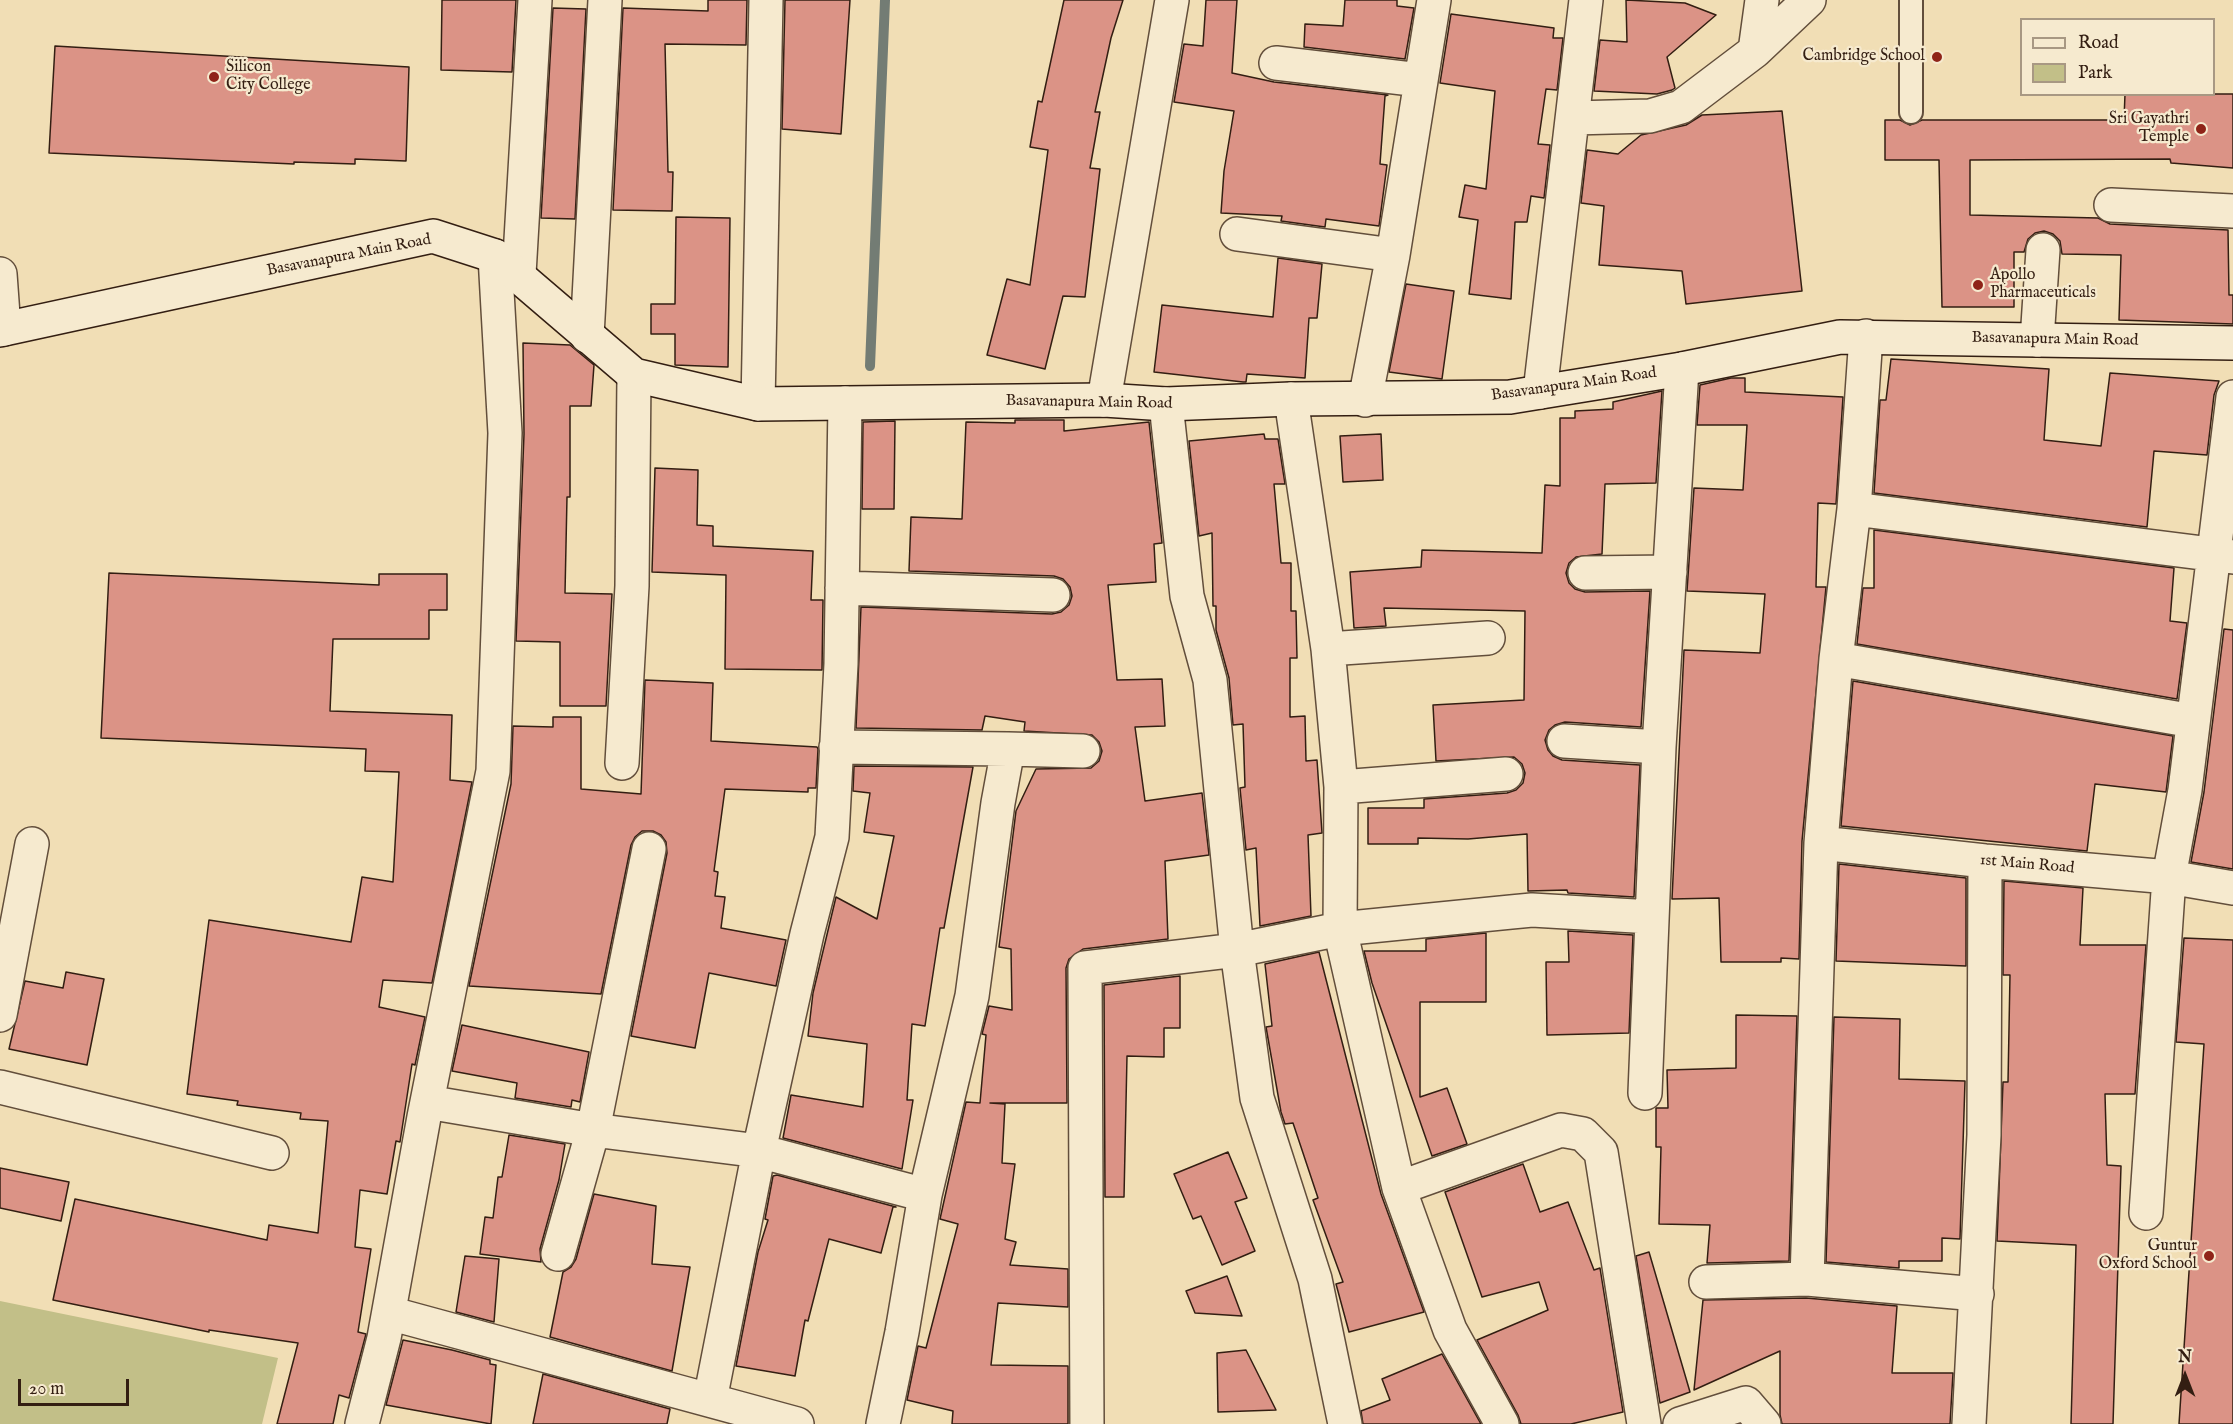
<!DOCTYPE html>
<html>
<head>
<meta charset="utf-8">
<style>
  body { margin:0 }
  #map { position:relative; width:2233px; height:1424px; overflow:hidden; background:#f1deb5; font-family:"IM FELL English",serif }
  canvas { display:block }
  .legend { position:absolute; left:2020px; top:18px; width:195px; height:78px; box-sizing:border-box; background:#f6eacf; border:2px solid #a89883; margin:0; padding:8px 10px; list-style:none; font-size:18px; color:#331e12 }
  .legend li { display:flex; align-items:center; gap:12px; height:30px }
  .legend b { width:30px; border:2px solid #a89883 }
  .north { position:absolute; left:2155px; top:1346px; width:60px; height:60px; -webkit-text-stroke:4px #f6eacf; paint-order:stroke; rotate:0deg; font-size:16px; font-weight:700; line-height:24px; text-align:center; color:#331e12 }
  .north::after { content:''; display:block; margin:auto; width:21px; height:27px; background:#331e12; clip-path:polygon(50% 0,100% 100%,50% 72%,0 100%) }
  .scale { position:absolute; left:18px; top:1379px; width:111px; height:27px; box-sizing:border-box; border:3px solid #331e12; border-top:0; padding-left:8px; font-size:18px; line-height:21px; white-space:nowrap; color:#331e12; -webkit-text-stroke:4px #f6eacf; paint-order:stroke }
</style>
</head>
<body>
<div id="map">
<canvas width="2233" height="1424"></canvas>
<ul class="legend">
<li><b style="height:8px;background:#f6eacf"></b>Road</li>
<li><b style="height:16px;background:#c2bf88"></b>Park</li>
</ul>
<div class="north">N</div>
<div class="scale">20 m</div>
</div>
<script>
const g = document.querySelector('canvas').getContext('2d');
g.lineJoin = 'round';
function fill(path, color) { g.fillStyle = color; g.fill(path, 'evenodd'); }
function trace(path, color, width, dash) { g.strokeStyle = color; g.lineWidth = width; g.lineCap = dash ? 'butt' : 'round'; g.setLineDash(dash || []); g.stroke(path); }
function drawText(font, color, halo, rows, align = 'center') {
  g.font = font + ' "IM FELL English",serif'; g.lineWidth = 4.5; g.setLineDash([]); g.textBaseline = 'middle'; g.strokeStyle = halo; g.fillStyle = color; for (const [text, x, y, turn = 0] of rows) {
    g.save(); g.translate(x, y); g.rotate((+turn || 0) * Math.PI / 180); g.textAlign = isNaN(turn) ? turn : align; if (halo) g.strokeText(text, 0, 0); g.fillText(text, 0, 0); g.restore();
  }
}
const green = new Path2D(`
  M 0,1301 L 278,1358 L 262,1424 L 0,1424 Z`);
const stream = new Path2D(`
  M 870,366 L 885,0`);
const building = new Path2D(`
  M 442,0 L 516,0 L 512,72 L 441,70 Z
  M 708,0 L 747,0 L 746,45 L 665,44 L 668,172 L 673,172 L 672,211 L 613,210 L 623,8 L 708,11 Z
  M 785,0 L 850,0 L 841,134 L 782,129 Z
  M 1064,0 L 1123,0 L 1111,38 L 1095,112 L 1100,112 L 1090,168 L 1100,169 L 1085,297 L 1063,296 L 1045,369 L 987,355 L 1007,279 L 1030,285 L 1048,150 L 1030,147 L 1038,101 L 1042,102 Z
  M 1206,0 L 1237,0 L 1232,73 L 1274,82 L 1388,95 L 1385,96 L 1380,164 L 1387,165 L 1379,226 L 1326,219 L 1325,227 L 1281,221 L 1282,216 L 1221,213 L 1224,171 L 1234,111 L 1174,102 L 1184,44 L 1203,46 Z
  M 1345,0 L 1397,0 L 1397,6 L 1414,8 L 1405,59 L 1304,47 L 1305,24 L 1343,26 Z
  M 1626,0 L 1685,3 L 1716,15 L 1667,57 L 1675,88 L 1672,90 L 1657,94 L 1594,91 L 1600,40 L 1627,42 Z
  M 553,8 L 586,9 L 575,219 L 541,218 Z
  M 1451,14 L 1554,28 L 1553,38 L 1563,38 L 1557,90 L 1546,89 L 1538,144 L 1550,145 L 1544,198 L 1531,196 L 1527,222 L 1515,222 L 1511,299 L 1469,294 L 1478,220 L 1459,217 L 1465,185 L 1486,189 L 1495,91 L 1440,83 Z
  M 55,46 L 409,67 L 406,161 L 355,159 L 355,164 L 294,162 L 294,164 L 49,153 Z
  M 2125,94 L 2233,94 L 2233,168 L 2171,163 L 2170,159 L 1970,160 L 1970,215 L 2098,218 L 2110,224 L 2228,230 L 2229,295 L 2233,295 L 2233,324 L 2119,320 L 2121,255 L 2062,254 L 2060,241 L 2053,234 L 2044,231 L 2035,233 L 2028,239 L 2024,252 L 2014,252 L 2014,307 L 1942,307 L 1939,160 L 1885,160 L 1885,120 L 1900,120 L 1910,125 L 1922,120 L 2124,120 Z
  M 1782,111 L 1802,291 L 1686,304 L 1682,271 L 1599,265 L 1604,206 L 1581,203 L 1587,150 L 1618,154 L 1641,135 L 1686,125 L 1702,115 Z
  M 676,217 L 730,218 L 728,367 L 675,365 L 675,334 L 651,334 L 651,304 L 675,304 Z
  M 1278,258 L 1322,264 L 1317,318 L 1309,318 L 1305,378 L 1247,374 L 1246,382 L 1243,382 L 1154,372 L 1162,305 L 1273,317 Z
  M 1406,284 L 1454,291 L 1442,379 L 1389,372 Z
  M 523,343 L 570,345 L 594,365 L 591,406 L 570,406 L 570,497 L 567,497 L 565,593 L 612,594 L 606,706 L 560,706 L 560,642 L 516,641 L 524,434 Z
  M 1891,359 L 2049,369 L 2044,440 L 2101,446 L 2110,373 L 2219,381 L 2214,395 L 2207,455 L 2154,451 L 2147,527 L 1874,493 L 1880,400 L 1886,400 Z
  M 1731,378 L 1745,378 L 1745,392 L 1843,397 L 1836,504 L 1818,503 L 1816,587 L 1826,587 L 1802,841 L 1799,959 L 1781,958 L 1781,962 L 1721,962 L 1719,898 L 1672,899 L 1684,650 L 1760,653 L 1765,594 L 1687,591 L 1694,488 L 1743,490 L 1747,425 L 1697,425 L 1700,385 Z
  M 1662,391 L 1656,483 L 1605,484 L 1602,554 L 1576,557 L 1569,563 L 1566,573 L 1569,583 L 1575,589 L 1585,592 L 1650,591 L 1641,727 L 1565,722 L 1555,725 L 1549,730 L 1545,740 L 1548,750 L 1553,756 L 1562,760 L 1640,765 L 1634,897 L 1568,893 L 1567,890 L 1528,891 L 1527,834 L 1468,839 L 1418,838 L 1418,844 L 1368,844 L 1368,808 L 1424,808 L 1424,799 L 1507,793 L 1516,790 L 1523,783 L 1525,773 L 1522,764 L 1514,757 L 1436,761 L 1433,705 L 1524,700 L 1525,611 L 1384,608 L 1386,626 L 1354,628 L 1350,572 L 1421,567 L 1422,550 L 1542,553 L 1545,485 L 1560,486 L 1560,418 L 1575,418 L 1575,411 L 1613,409 L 1613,402 Z
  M 1015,420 L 1064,420 L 1064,431 L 1149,422 L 1162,543 L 1154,544 L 1156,582 L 1108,585 L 1117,680 L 1162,679 L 1165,726 L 1135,727 L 1145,801 L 1202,793 L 1209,855 L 1165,861 L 1168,939 L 1083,949 L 1069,959 L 1066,968 L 1067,1103 L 990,1103 L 1005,1104 L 1002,1163 L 1015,1164 L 1005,1239 L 1016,1242 L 1010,1265 L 1068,1269 L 1068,1307 L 998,1303 L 991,1365 L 1068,1366 L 1068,1424 L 952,1424 L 953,1411 L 907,1400 L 918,1346 L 926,1348 L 958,1224 L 940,1219 L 966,1102 L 980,1103 L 986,1035 L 982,1034 L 989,1006 L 1012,1010 L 1011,949 L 999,947 L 1016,811 L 1036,769 L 1091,768 L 1099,761 L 1102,751 L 1099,742 L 1092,735 L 1024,731 L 1025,722 L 985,716 L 982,730 L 856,728 L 861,607 L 1052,614 L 1061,612 L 1069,605 L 1072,596 L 1070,587 L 1063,579 L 1054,576 L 909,571 L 911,517 L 962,519 L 966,422 L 1015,423 Z
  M 895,421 L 894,509 L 862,509 L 863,422 Z
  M 1264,434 L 1265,439 L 1278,439 L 1285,484 L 1274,484 L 1281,563 L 1291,563 L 1291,611 L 1296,611 L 1297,658 L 1290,658 L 1290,717 L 1305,716 L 1306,761 L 1317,760 L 1322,833 L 1308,835 L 1311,916 L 1260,926 L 1256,848 L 1246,850 L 1240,788 L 1245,787 L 1243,724 L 1233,725 L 1229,678 L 1216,630 L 1216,606 L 1213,606 L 1212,533 L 1199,536 L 1189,441 Z
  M 1381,434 L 1383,480 L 1343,482 L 1340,436 Z
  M 655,468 L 698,470 L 697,525 L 713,526 L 713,546 L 813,551 L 811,600 L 823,600 L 822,670 L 725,669 L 726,575 L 652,572 Z
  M 1874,530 L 2174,568 L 2170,621 L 2187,623 L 2177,699 L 1857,644 L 1863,588 L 1874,588 Z
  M 109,573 L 379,585 L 379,574 L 447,574 L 447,610 L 429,610 L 429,639 L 333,639 L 330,711 L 452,715 L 450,780 L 472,782 L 432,983 L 383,980 L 379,1007 L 425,1017 L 415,1065 L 412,1064 L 400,1142 L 396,1141 L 387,1194 L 360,1190 L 355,1247 L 371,1249 L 358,1332 L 366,1334 L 349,1398 L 339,1395 L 333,1424 L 277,1424 L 298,1343 L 209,1330 L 209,1332 L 53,1300 L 75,1199 L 267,1240 L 269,1225 L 318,1233 L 328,1121 L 300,1119 L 301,1113 L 237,1105 L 238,1101 L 187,1094 L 209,920 L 351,942 L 362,877 L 393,882 L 399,772 L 365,771 L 366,749 L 101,738 Z
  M 2224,629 L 2233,630 L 2233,869 L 2191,862 L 2204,792 Z
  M 645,680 L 713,683 L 711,741 L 817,747 L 818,749 L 816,788 L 808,788 L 808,792 L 725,789 L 714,871 L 718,872 L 715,896 L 725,897 L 721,928 L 786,940 L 776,986 L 709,973 L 695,1048 L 631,1036 L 667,853 L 666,842 L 661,835 L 653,831 L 642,831 L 635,837 L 631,845 L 601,994 L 469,986 L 511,784 L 513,726 L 553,727 L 553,717 L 581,717 L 581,789 L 641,794 Z
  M 1853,681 L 2173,736 L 2166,792 L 2095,784 L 2087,851 L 1841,826 Z
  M 854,766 L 973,767 L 944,928 L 940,928 L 925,1026 L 912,1024 L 907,1100 L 913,1100 L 902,1169 L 783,1138 L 791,1095 L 863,1107 L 867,1044 L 808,1036 L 813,993 L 836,897 L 877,919 L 894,836 L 864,832 L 870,793 L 853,791 Z
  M 1839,864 L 1966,878 L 1966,966 L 1836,961 Z
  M 2004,881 L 2083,888 L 2080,945 L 2146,945 L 2135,1094 L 2105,1094 L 2107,1165 L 2121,1166 L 2113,1424 L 2071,1424 L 2076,1245 L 1997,1241 L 2003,1082 L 2008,1082 L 2010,975 L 2003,975 Z
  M 1568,931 L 1633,935 L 1629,1033 L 1547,1035 L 1546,962 L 1569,962 Z
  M 1486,933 L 1486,1002 L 1420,1002 L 1420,1097 L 1447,1088 L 1467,1144 L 1432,1156 L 1372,983 L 1364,951 L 1426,951 L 1426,939 Z
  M 2184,938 L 2233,940 L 2233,1424 L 2179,1424 L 2204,1044 L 2176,1042 Z
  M 1319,952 L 1381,1194 L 1424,1312 L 1349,1332 L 1336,1284 L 1343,1282 L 1313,1200 L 1318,1198 L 1293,1123 L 1285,1124 L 1281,1112 L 1266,1027 L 1272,1026 L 1265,964 Z
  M 66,972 L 104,979 L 87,1065 L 9,1049 L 25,981 L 63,988 Z
  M 1180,976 L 1180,1028 L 1164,1028 L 1164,1057 L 1127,1056 L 1124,1197 L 1105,1197 L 1104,985 Z
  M 1736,1015 L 1797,1016 L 1789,1261 L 1707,1263 L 1710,1225 L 1659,1224 L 1661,1147 L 1656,1147 L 1656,1108 L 1668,1108 L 1667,1070 L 1736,1068 Z
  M 1834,1017 L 1900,1019 L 1899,1079 L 1965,1081 L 1960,1239 L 1942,1238 L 1942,1261 L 1899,1261 L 1899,1268 L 1826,1262 Z
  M 462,1025 L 589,1052 L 580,1102 L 572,1100 L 571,1107 L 515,1098 L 517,1083 L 452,1071 Z
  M 509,1135 L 565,1144 L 559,1180 L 540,1249 L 541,1262 L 480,1254 L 485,1217 L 493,1218 L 498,1177 L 502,1177 Z
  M 1228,1152 L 1247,1198 L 1235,1202 L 1255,1251 L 1222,1265 L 1201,1216 L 1193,1219 L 1174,1174 Z
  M 1523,1164 L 1540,1212 L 1568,1202 L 1594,1270 L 1600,1268 L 1623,1412 L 1571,1424 L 1521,1424 L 1518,1415 L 1477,1340 L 1548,1310 L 1539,1282 L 1482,1297 L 1445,1192 Z
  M 0,1168 L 69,1182 L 61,1221 L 0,1208 Z
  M 777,1175 L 896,1207 L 893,1207 L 881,1253 L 829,1239 L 808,1321 L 805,1320 L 795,1376 L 736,1366 L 758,1252 L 768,1220 L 765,1219 L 773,1176 Z
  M 594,1194 L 656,1206 L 652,1264 L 690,1267 L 672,1371 L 550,1337 L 563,1272 L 571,1267 L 576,1259 Z
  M 1649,1252 L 1690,1392 L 1660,1403 L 1636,1256 Z
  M 465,1256 L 499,1259 L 494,1322 L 456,1312 Z
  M 1227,1276 L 1242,1316 L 1195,1313 L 1186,1291 Z
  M 1806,1298 L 1897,1306 L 1892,1373 L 1953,1373 L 1950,1424 L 1782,1424 L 1780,1415 L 1780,1351 L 1694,1390 L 1703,1300 Z
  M 403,1340 L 452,1350 L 490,1360 L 490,1364 L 496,1365 L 491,1424 L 386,1405 Z
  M 1246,1350 L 1276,1410 L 1218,1412 L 1217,1353 Z
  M 1442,1354 L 1481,1424 L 1363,1424 L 1361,1411 L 1390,1400 L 1382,1379 Z
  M 543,1374 L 670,1409 L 667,1424 L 533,1424 Z`);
const lane = new Path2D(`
  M 1911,0 L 1911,112`);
const street = new Path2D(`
  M 1755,51 L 1809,0
  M 1276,63 L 1420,80
  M 1573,118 L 1650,116 L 1681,107 L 1755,51 L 1762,0
  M 2111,205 L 2233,211
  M 1237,234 L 1393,255
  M 0,274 L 4,329
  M 519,274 L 535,0
  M 587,336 L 605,0
  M 1866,336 L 1854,509 L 1836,659 L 1821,843 L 1807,1279 L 1977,1294
  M 2037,340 L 2043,250
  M 1540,392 L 1586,0
  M 1291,399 L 1328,649 L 1341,787 L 1340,929 L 1399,1188 L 1450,1330 L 1502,1424
  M 1104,400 L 1172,0
  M 1365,400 L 1393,255 L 1434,0
  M 758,404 L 766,0
  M 1166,404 L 1187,596 L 1210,680 L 1237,950 L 1257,1098 L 1315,1279 L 1345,1424
  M 1854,509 L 2233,557
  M 1585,573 L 1670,572
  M 842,588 L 1053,595
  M 1328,649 L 1488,638
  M 1836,659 L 2193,721
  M 1564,741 L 1659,747
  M 836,747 L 1008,749 L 998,803 L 972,996 L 925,1195 L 902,1332 L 883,1424
  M 1008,749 L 1083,751
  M 622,763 L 632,586 L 634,375
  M 1341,787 L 1506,774
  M 1821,843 L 1985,861 L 2169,877 L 2233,888
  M 0,1015 L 32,844
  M 0,1087 L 272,1153
  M 1645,1093 L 1659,747 L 1682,369
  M 427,1102 L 593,1130 L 759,1151 L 925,1195
  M 1399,1188 L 1561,1130 L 1583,1134 L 1601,1152 L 1644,1424
  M 2146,1213 L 2169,877 L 2185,790 L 2233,397
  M 558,1254 L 593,1130 L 649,849
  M 1706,1282 L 1807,1279
  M 389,1313 L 797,1424
  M 710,1400 L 759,1151 L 807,934 L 832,837 L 841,664 L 845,403
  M 362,1424 L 384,1338 L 424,1117 L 493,771 L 505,433 L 495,256
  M 1087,1424 L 1085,968 L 1237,950 L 1340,929 L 1511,912 L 1532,910 L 1652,917
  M 1680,1424 L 1746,1403 L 1764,1424
  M 1969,1424 L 1984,1135 L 1985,861`);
const secondary = new Path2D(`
  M 0,330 L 433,236 L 495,256 L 634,375 L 758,404 L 1104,400 L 1166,404 L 1291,399 L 1510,397 L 1682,369 L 1840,337 L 2233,343`);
const markers = [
  [1937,57,6,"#8f2418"],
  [214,77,6,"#8f2418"],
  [2201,129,6,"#8f2418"],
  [1978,285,6,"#8f2418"],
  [2209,1256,6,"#8f2418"]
];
const poiNames = [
  ["Cambridge School",1925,57],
  ["Silicon",226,68,"left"],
  ["City College",226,86,"left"],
  ["Sri Gayathri",2189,120],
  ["Temple",2189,138],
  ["Apollo",1990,276,"left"],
  ["Pharmaceuticals",1990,294,"left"],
  ["Guntur",2197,1247],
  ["Oxford School",2197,1265]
];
const streetNames = [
  ["Basavanapura Main Road",349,256,-11],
  ["Basavanapura Main Road",2055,340,1],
  ["Basavanapura Main Road",1574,385,-8],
  ["Basavanapura Main Road",1089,403,1],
  ["1st Main Road",2027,865,5]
];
fill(green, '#c2bf88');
trace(stream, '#737c74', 10);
fill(building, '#db9386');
trace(building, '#331e12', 1.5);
trace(lane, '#624e3b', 26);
trace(street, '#624e3b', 36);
trace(secondary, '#331e12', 36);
trace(lane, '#f6eacf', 22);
trace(street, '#f6eacf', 33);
trace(secondary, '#f6eacf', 33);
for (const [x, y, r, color] of markers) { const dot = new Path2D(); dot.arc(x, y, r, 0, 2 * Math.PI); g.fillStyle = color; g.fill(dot); trace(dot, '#f6eacf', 2); }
drawText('16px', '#331e12', '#f6eacf', poiNames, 'right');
drawText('16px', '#331e12', '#f6eacf', streetNames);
</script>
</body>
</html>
